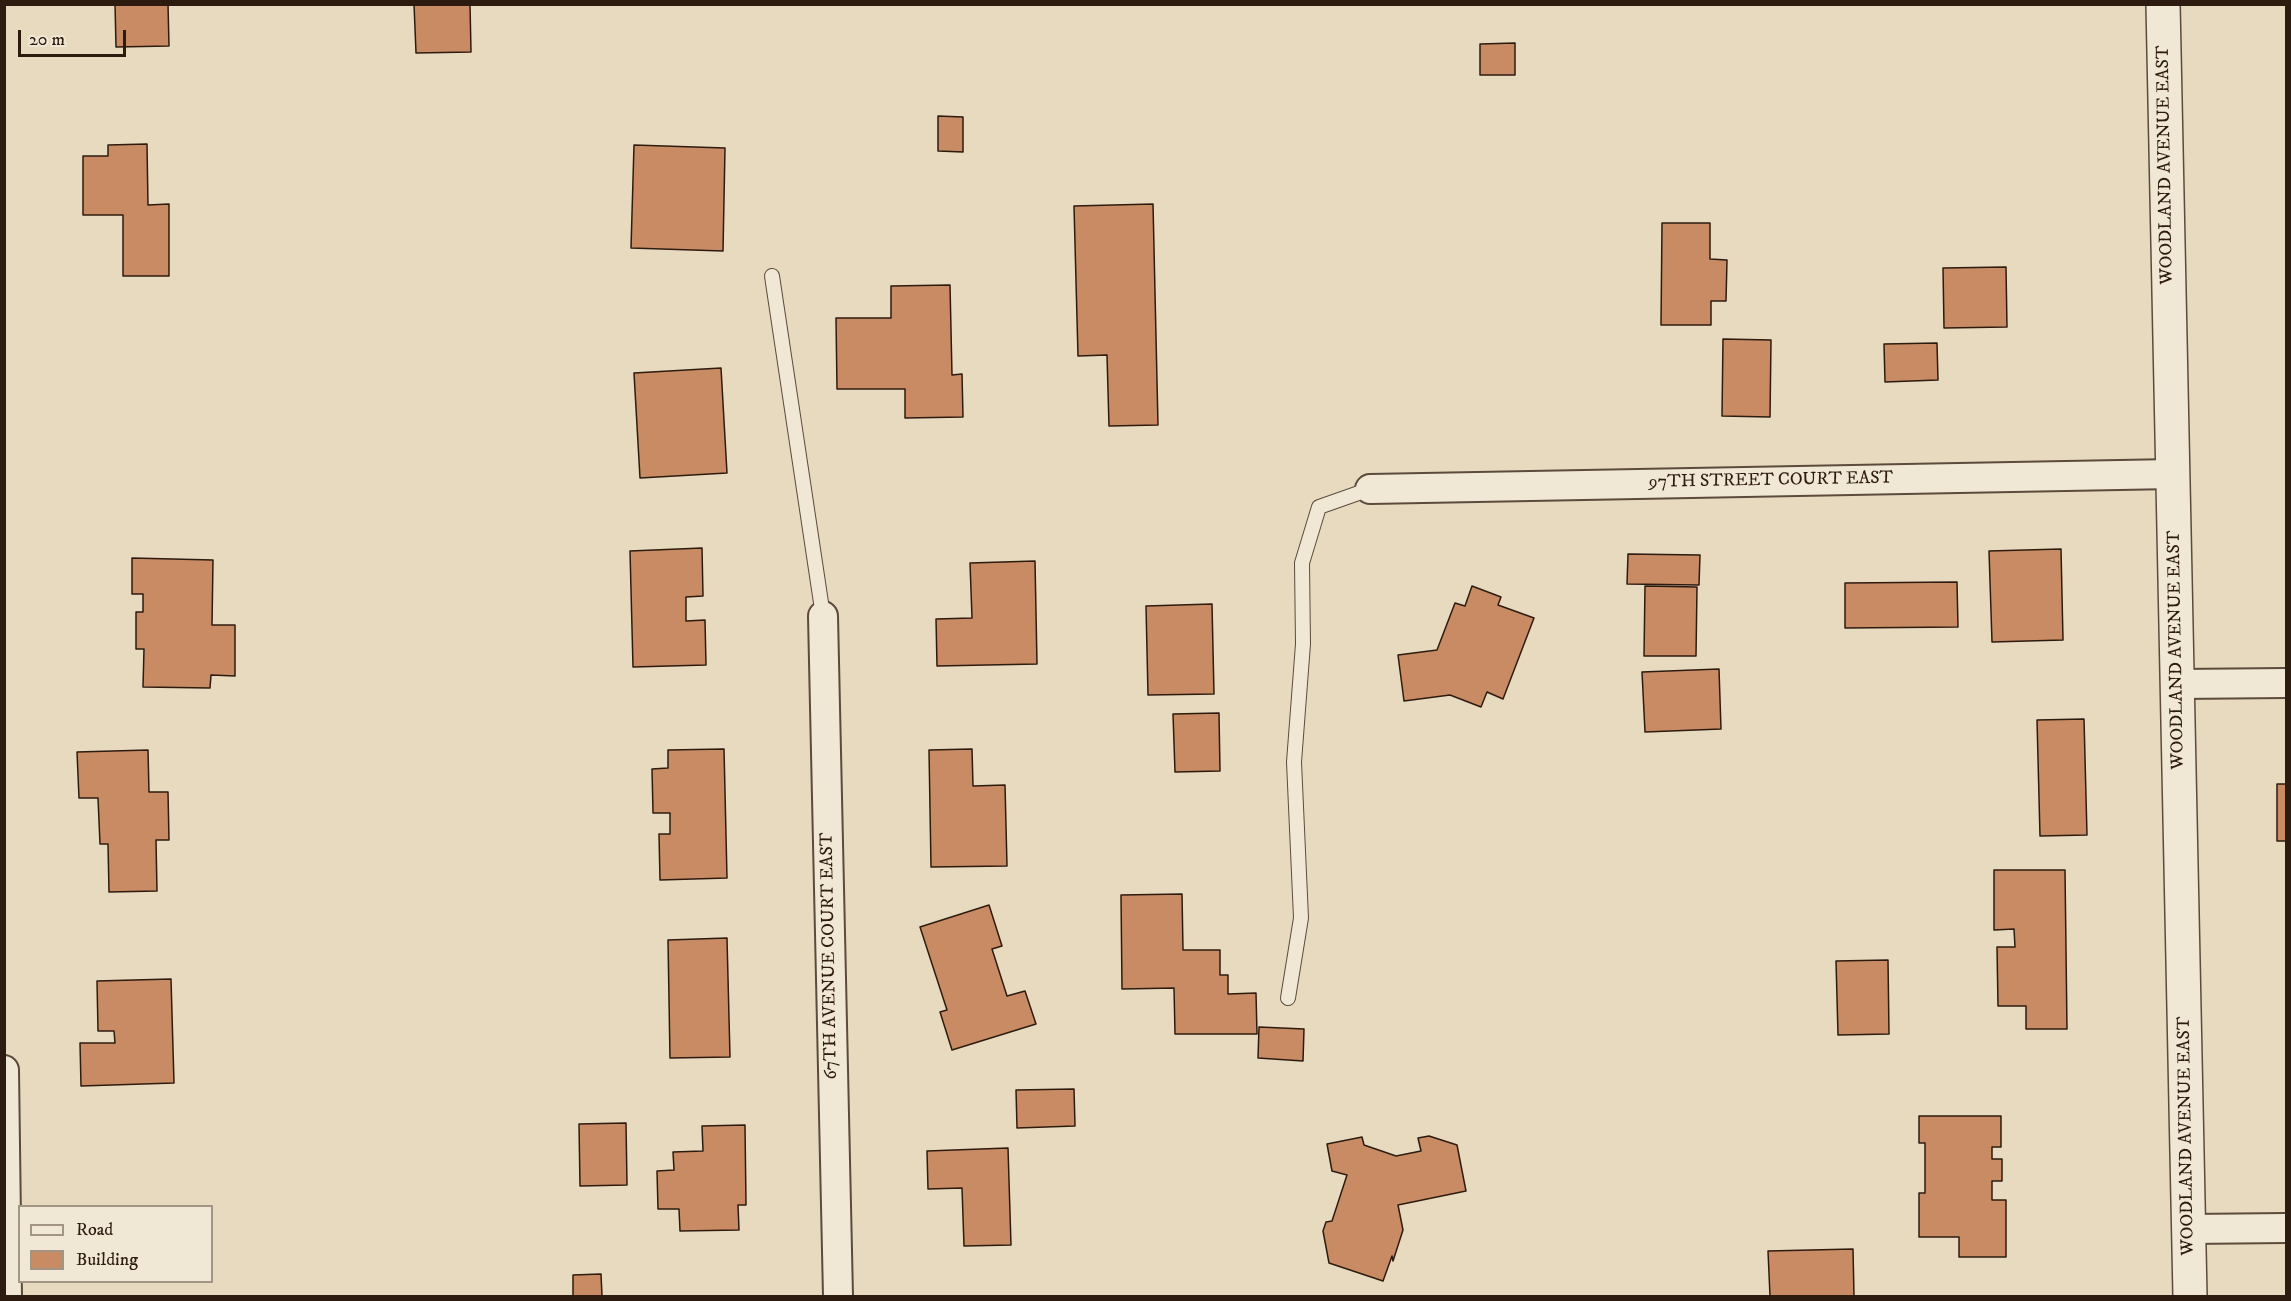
<!DOCTYPE html>
<html>
<head>
<meta charset="utf-8">
<style>
  body { margin:0 }
  #map { position:relative; width:2291px; height:1301px; overflow:hidden; background:#e8dabf; font-family:"IM FELL DW Pica",serif }
  canvas { display:block }
  .frame { position:absolute; inset:0; border:6px solid #2e1b10; pointer-events:none }
  .legend { position:absolute; left:18px; top:1205px; width:195px; height:78px; box-sizing:border-box; background:#f0e7d5; border:2px solid #a29586; margin:0; padding:8px 10px; list-style:none; font-size:18px; color:#2e1b10 }
  .legend li { display:flex; align-items:center; gap:12px; height:30px }
  .legend b { width:30px; border:2px solid #a29586 }
  .scale { position:absolute; left:18px; top:30px; width:108px; height:27px; box-sizing:border-box; border:3px solid #2e1b10; border-top:0; padding-left:8px; font-size:18px; line-height:21px; white-space:nowrap; color:#2e1b10; -webkit-text-stroke:4px #f0e7d5; paint-order:stroke }
</style>
</head>
<body>
<div id="map">
<canvas width="2291" height="1301"></canvas>
<div class="frame"></div>
<ul class="legend">
<li><b style="height:8px;background:#f0e7d5"></b>Road</li>
<li><b style="height:16px;background:#c88b64"></b>Building</li>
</ul>
<div class="scale">20 m</div>
</div>
<script>
const g = document.querySelector('canvas').getContext('2d');
g.lineJoin = 'round';
function fill(path, color) { g.fillStyle = color; g.fill(path, 'evenodd'); }
function trace(path, color, width, dash) { g.strokeStyle = color; g.lineWidth = width; g.lineCap = dash ? 'butt' : 'round'; g.setLineDash(dash || []); g.stroke(path); }
function drawText(font, color, halo, rows, align = 'center') {
  g.font = font + ' "IM FELL DW Pica",serif'; g.lineWidth = 5; g.setLineDash([]); g.textBaseline = 'middle'; g.strokeStyle = halo; g.fillStyle = color; for (const [text, x, y, turn = 0] of rows) {
    g.save(); g.translate(x, y); g.rotate((+turn || 0) * Math.PI / 180); g.textAlign = isNaN(turn) ? turn : align; if (halo) g.strokeText(text, 0, 0); g.fillText(text, 0, 0); g.restore();
  }
}
const building = new Path2D(`
  M 115,4 L 168,4 L 169,46 L 116,47 Z
  M 414,4 L 470,4 L 471,52 L 416,53 Z
  M 1515,43 L 1515,75 L 1480,75 L 1480,44 Z
  M 938,116 L 963,117 L 963,152 L 938,151 Z
  M 147,144 L 148,205 L 169,204 L 169,276 L 123,276 L 123,215 L 83,215 L 83,156 L 108,156 L 108,145 Z
  M 634,145 L 725,148 L 723,251 L 631,248 Z
  M 1153,204 L 1158,425 L 1109,426 L 1107,355 L 1078,356 L 1074,206 Z
  M 1662,223 L 1710,223 L 1710,259 L 1727,260 L 1726,301 L 1711,301 L 1711,325 L 1661,325 Z
  M 2006,267 L 2007,327 L 1944,328 L 1943,268 Z
  M 950,285 L 952,375 L 962,374 L 963,417 L 905,418 L 905,389 L 837,389 L 836,318 L 891,318 L 891,286 Z
  M 1723,339 L 1771,340 L 1770,417 L 1722,416 Z
  M 1937,343 L 1938,380 L 1885,382 L 1884,344 Z
  M 721,368 L 727,473 L 640,478 L 634,373 Z
  M 702,548 L 703,596 L 686,597 L 686,621 L 705,620 L 706,665 L 633,667 L 630,551 Z
  M 2061,549 L 2063,640 L 1992,642 L 1989,551 Z
  M 1628,554 L 1700,555 L 1699,585 L 1627,584 Z
  M 132,558 L 213,560 L 212,625 L 235,625 L 235,676 L 211,675 L 210,688 L 143,687 L 144,649 L 136,649 L 136,612 L 143,612 L 143,594 L 132,594 Z
  M 1035,561 L 1037,664 L 937,666 L 936,619 L 972,618 L 970,563 Z
  M 1957,582 L 1958,627 L 1845,628 L 1845,583 Z
  M 1472,586 L 1501,597 L 1498,605 L 1534,618 L 1503,699 L 1487,692 L 1481,707 L 1450,695 L 1404,701 L 1398,655 L 1437,650 L 1455,603 L 1465,606 Z
  M 1645,586 L 1697,587 L 1696,656 L 1644,656 Z
  M 1212,604 L 1214,694 L 1148,695 L 1146,606 Z
  M 1719,669 L 1721,729 L 1645,732 L 1642,672 Z
  M 1219,713 L 1220,771 L 1175,772 L 1173,714 Z
  M 2084,719 L 2087,835 L 2040,836 L 2037,720 Z
  M 724,749 L 727,878 L 660,880 L 659,834 L 670,834 L 670,813 L 653,813 L 652,769 L 668,768 L 668,750 Z
  M 972,749 L 973,786 L 1005,785 L 1007,866 L 931,867 L 929,750 Z
  M 148,750 L 149,792 L 168,792 L 169,840 L 156,840 L 157,891 L 109,892 L 108,844 L 100,844 L 98,798 L 79,798 L 77,752 Z
  M 2277,784 L 2286,784 L 2286,841 L 2277,841 Z
  M 1994,870 L 2065,870 L 2067,1029 L 2026,1029 L 2026,1006 L 1998,1006 L 1997,947 L 2015,947 L 2014,929 L 1994,930 Z
  M 1182,894 L 1183,950 L 1220,950 L 1220,975 L 1228,975 L 1228,994 L 1256,993 L 1257,1034 L 1175,1034 L 1174,988 L 1122,989 L 1121,895 Z
  M 989,905 L 1002,946 L 992,949 L 1007,996 L 1025,991 L 1036,1024 L 952,1050 L 940,1012 L 947,1010 L 920,927 Z
  M 727,938 L 730,1057 L 670,1058 L 668,940 Z
  M 1888,960 L 1889,1034 L 1838,1035 L 1836,961 Z
  M 171,979 L 174,1083 L 81,1086 L 80,1043 L 115,1043 L 114,1031 L 98,1031 L 97,981 Z
  M 1259,1027 L 1304,1029 L 1303,1061 L 1258,1058 Z
  M 1074,1089 L 1075,1126 L 1017,1128 L 1016,1090 Z
  M 1919,1116 L 2001,1116 L 2001,1147 L 1992,1147 L 1992,1159 L 2002,1159 L 2002,1181 L 1992,1181 L 1992,1200 L 2006,1200 L 2006,1257 L 1959,1257 L 1959,1237 L 1919,1237 L 1919,1193 L 1925,1193 L 1925,1143 L 1919,1143 Z
  M 626,1123 L 627,1185 L 580,1186 L 579,1124 Z
  M 745,1125 L 746,1205 L 738,1205 L 739,1230 L 680,1231 L 679,1209 L 658,1209 L 657,1171 L 674,1170 L 673,1152 L 703,1151 L 702,1126 Z
  M 1429,1136 L 1457,1145 L 1466,1191 L 1398,1205 L 1403,1230 L 1393,1261 L 1392,1256 L 1383,1281 L 1329,1263 L 1323,1231 L 1326,1222 L 1332,1221 L 1347,1175 L 1332,1171 L 1327,1144 L 1362,1137 L 1364,1145 L 1396,1156 L 1421,1151 L 1418,1138 Z
  M 1008,1148 L 1011,1245 L 964,1246 L 962,1188 L 928,1189 L 927,1151 Z
  M 1853,1249 L 1854,1296 L 1770,1296 L 1768,1251 Z
  M 601,1274 L 602,1296 L 573,1296 L 573,1275 Z`);
const service = new Path2D(`
  M 772,276 L 823,616
  M 1288,998 L 1301,918 L 1294,762 L 1303,644 L 1302,563 L 1319,507 L 1370,489`);
const minor = new Path2D(`
  M 1370,489 L 2173,474
  M 823,616 L 838,1296
  M 2178,684 L 2286,683
  M 4,1070 L 7,1296
  M 2189,1229 L 2286,1228`);
const tertiary = new Path2D(`
  M 2163,4 L 2190,1296`);
const streetNames = [
  ["WOODLAND AVENUE EAST",2166,165,-91],
  ["97TH STREET COURT EAST",1771,481,-1],
  ["WOODLAND AVENUE EAST",2177,650,-91],
  ["67TH AVENUE COURT EAST",830,956,-91],
  ["WOODLAND AVENUE EAST",2187,1136,-91]
];
fill(building, '#c88b64');
trace(building, '#2e1b10', 1.5);
trace(service, '#5c4b3c', 16);
trace(minor, '#5c4b3c', 32);
trace(tertiary, '#5c4b3c', 36);
trace(service, '#f0e7d5', 14);
trace(minor, '#f0e7d5', 28);
trace(tertiary, '#f0e7d5', 33);
drawText('18px', '#2e1b10', '#f0e7d5', streetNames);
</script>
</body>
</html>
